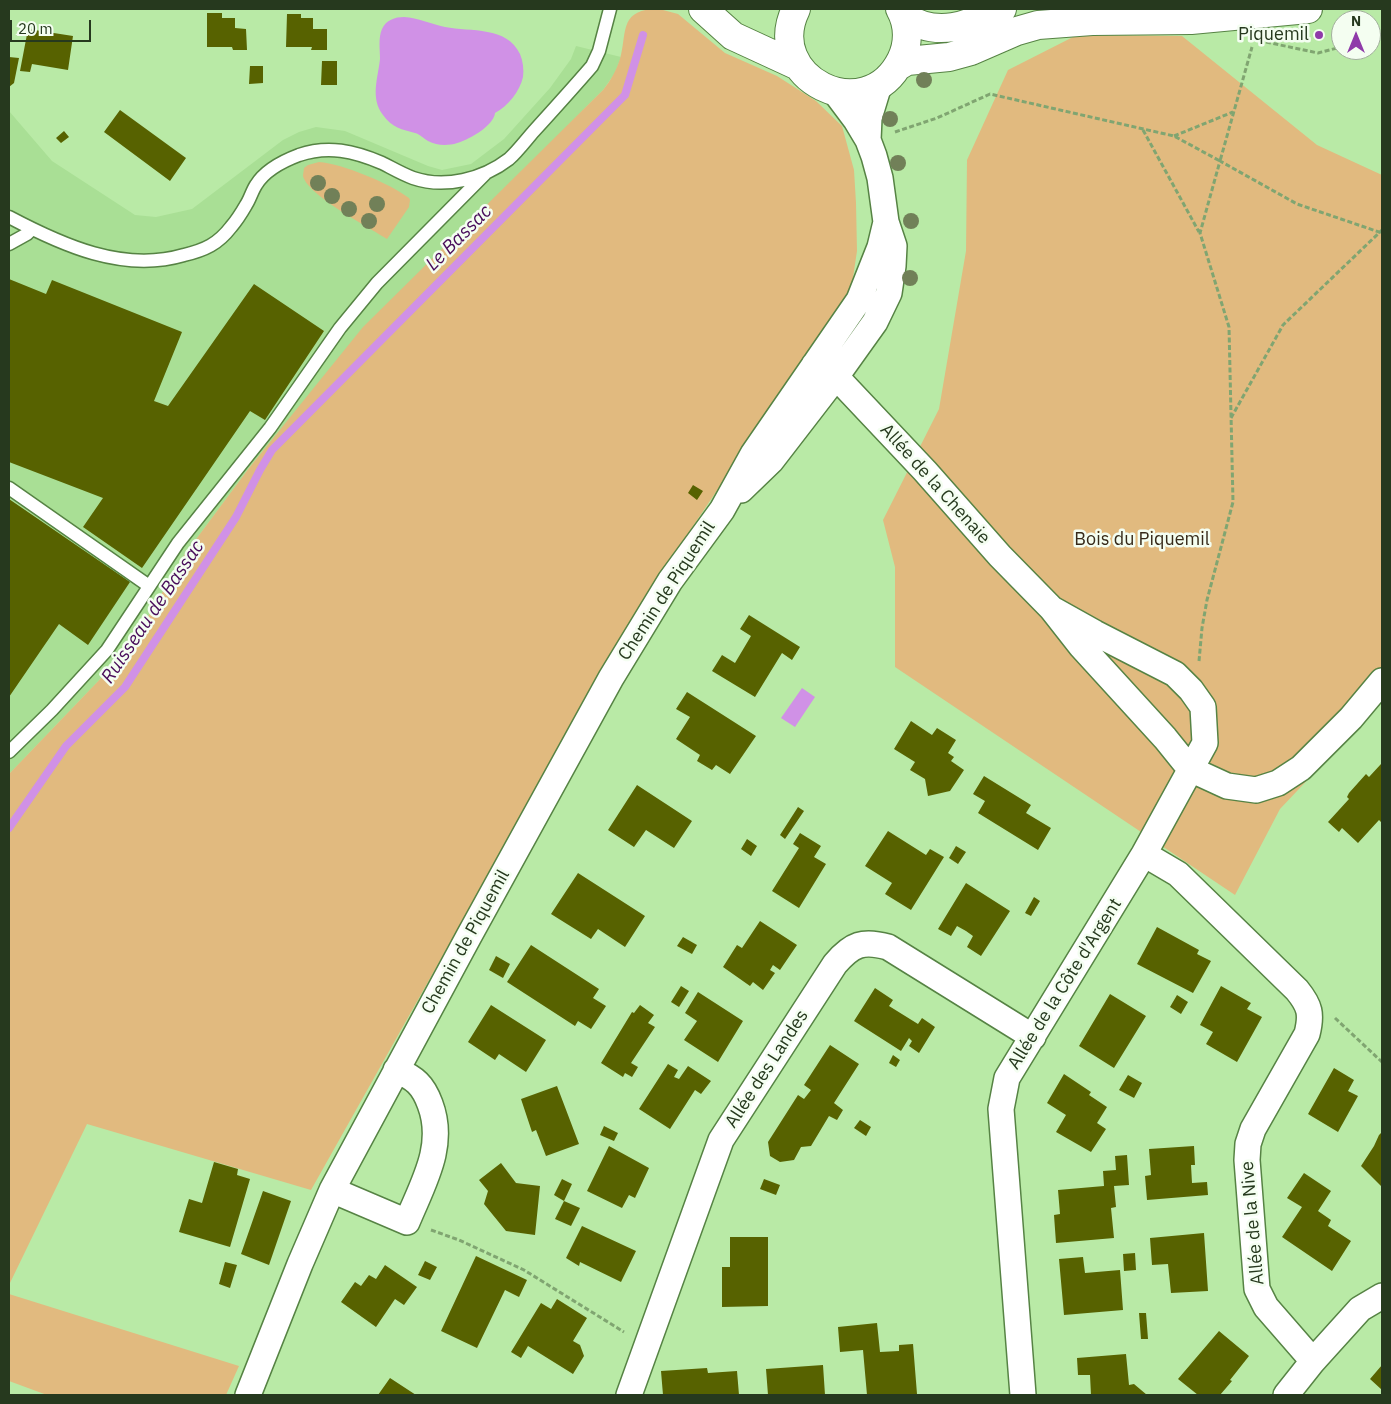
<!DOCTYPE html>
<html>
<head>
<meta charset="utf-8">
<style>
  body { margin:0 }
  #map { position:relative; width:1391px; height:1404px; overflow:hidden; background:#b9eaa6; font-family:"IBM Plex Sans",sans-serif }
  canvas { display:block }
  .frame { position:absolute; inset:0; border:10px solid #26391e; pointer-events:none }
  .north { position:absolute; left:1331px; top:10px; width:50px; height:50px; box-sizing:border-box; background:#f4fef1; border:1px solid #a2af9d; border-radius:50%; rotate:0deg; font-size:14px; font-weight:700; line-height:20px; text-align:center; color:#26391e }
  .north::after { content:''; display:block; margin:auto; width:18px; height:22px; background:#8f3ba9; clip-path:polygon(50% 0,100% 100%,50% 72%,0 100%) }
  .scale { position:absolute; left:10px; top:20px; width:81px; height:22px; box-sizing:border-box; border:2px solid #26391e; border-top:0; padding-left:6px; font-size:15px; line-height:18px; white-space:nowrap; color:#26391e; -webkit-text-stroke:4px #f4fef1; paint-order:stroke }
</style>
</head>
<body>
<div id="map">
<canvas width="1391" height="1404"></canvas>
<div class="frame"></div>
<div class="north">N</div>
<div class="scale">20 m</div>
</div>
<script>
const g = document.querySelector('canvas').getContext('2d');
g.lineJoin = 'round';
function fill(path, color) { g.fillStyle = color; g.fill(path, 'evenodd'); }
function trace(path, color, width, dash) { g.strokeStyle = color; g.lineWidth = width; g.lineCap = dash ? 'butt' : 'round'; g.setLineDash(dash || []); g.stroke(path); }
function drawText(font, color, halo, rows, align = 'center') {
  g.font = font + ' "IBM Plex Sans",sans-serif'; g.lineWidth = 5; g.setLineDash([]); g.textBaseline = 'middle'; g.strokeStyle = halo; g.fillStyle = color; for (const [text, x, y, turn = 0] of rows) {
    g.save(); g.translate(x, y); g.rotate((+turn || 0) * Math.PI / 180); g.textAlign = isNaN(turn) ? turn : align; if (halo) g.strokeText(text, 0, 0); g.fillText(text, 0, 0); g.restore();
  }
}
const built = new Path2D(`
  M 576,46 L 621,57 L 615,73 L 603,90 L 586,107 L 294,414 L 249,468 L 185,554 L 129,649 L 9,774 L 9,111 L 52,161 L 135,215 L 156,217 L 192,209 L 283,140 L 299,132 L 316,127 L 345,131 L 428,166 L 442,170 L 471,164 L 504,139 L 550,88 L 571,59 Z`);
const green = new Path2D(`
  M 652,9 L 663,10 L 678,14 L 725,53 L 777,76 L 816,101 L 842,126 L 854,170 L 856,203 L 857,251 L 851,291 L 640,605 L 311,1190 L 87,1124 L 9,1285 L 9,774 L 129,649 L 185,554 L 249,468 L 363,327 L 603,90 C 611,80 616,71 620,59 C 627,35 619,12 652,9 Z
  M 1077,35 L 1182,36 L 1317,145 L 1382,175 L 1382,701 L 1280,809 L 1235,895 L 895,667 L 895,567 L 883,520 L 939,409 L 966,251 L 967,160 L 1008,70 Z
  M 319,162 C 343,164 389,183 409,198 L 410,200 L 409,207 L 387,239 C 369,227 308,196 303,176 C 303,175 304,169 304,168 L 308,165 Z
  M 9,1294 L 239,1366 L 226,1395 L 47,1395 L 9,1381 Z`);
const water = new Path2D(`
  M 404,17 C 418,18 431,24 445,27 C 471,32 507,26 520,54 C 523,61 524,70 523,77 C 520,91 508,106 495,113 C 494,123 478,134 469,138 C 457,145 441,148 428,141 C 424,139 420,134 415,133 C 403,130 391,127 383,115 C 370,98 378,78 380,59 C 380,50 378,38 382,29 C 386,20 395,17 404,17 Z
  M 802,688 L 815,697 L 795,727 L 781,718 Z`);
const stream = new Path2D(`
  M 9,828 L 66,746 L 125,687 L 236,517 L 260,470 L 272,450 L 625,95 L 643,35`);
const building = new Path2D(`
  M 207,13 L 222,13 L 222,18 L 235,18 L 235,28 L 246,29 L 247,50 L 233,50 L 232,47 L 207,47 Z
  M 287,14 L 301,14 L 301,18 L 313,18 L 313,29 L 327,29 L 327,50 L 311,50 L 312,47 L 286,47 Z
  M 28,29 L 73,36 L 68,70 L 32,64 L 30,72 L 20,71 Z
  M 9,57 L 19,58 L 14,83 L 9,87 Z
  M 322,61 L 337,61 L 337,85 L 321,85 Z
  M 250,66 L 263,66 L 263,83 L 249,84 Z
  M 120,110 L 186,158 L 170,181 L 104,132 Z
  M 64,131 L 69,137 L 61,143 L 56,138 Z
  M 9,279 L 46,294 L 52,280 L 182,332 L 154,401 L 168,406 L 254,284 L 324,331 L 265,420 L 250,411 L 142,568 L 83,527 L 103,498 L 9,462 Z
  M 693,485 L 703,491 L 697,500 L 688,493 Z
  M 9,499 L 130,582 L 88,645 L 59,624 L 9,697 Z
  M 749,615 L 800,647 L 792,660 L 782,653 L 755,697 L 712,671 L 722,655 L 735,663 L 751,636 L 740,629 Z
  M 687,692 L 756,736 L 730,774 L 716,765 L 712,770 L 697,761 L 700,755 L 676,739 L 690,717 L 676,709 Z
  M 911,721 L 932,735 L 937,728 L 956,740 L 948,753 L 954,757 L 951,761 L 964,770 L 950,791 L 928,796 L 925,779 L 910,770 L 915,762 L 894,749 Z
  M 1381,764 L 1382,766 L 1382,823 L 1379,820 L 1358,843 L 1342,828 L 1339,832 L 1328,822 L 1349,799 L 1347,797 L 1349,793 L 1366,774 L 1369,777 Z
  M 984,776 L 1031,805 L 1026,813 L 1051,828 L 1038,850 L 978,813 L 985,801 L 973,794 Z
  M 637,785 L 692,821 L 674,848 L 646,830 L 634,847 L 608,830 Z
  M 798,807 L 804,811 L 785,839 L 780,835 Z
  M 888,831 L 926,855 L 930,849 L 944,857 L 911,910 L 885,894 L 892,883 L 865,866 Z
  M 800,833 L 821,846 L 814,857 L 826,864 L 799,908 L 772,891 L 799,848 L 793,844 Z
  M 747,839 L 757,846 L 751,856 L 741,849 Z
  M 956,846 L 966,852 L 958,864 L 949,858 Z
  M 578,873 L 645,916 L 625,947 L 598,929 L 591,939 L 551,914 Z
  M 966,883 L 1010,911 L 981,956 L 967,947 L 973,936 L 966,931 L 957,926 L 951,936 L 938,929 Z
  M 1034,897 L 1040,901 L 1031,916 L 1025,913 Z
  M 760,921 L 797,945 L 780,970 L 773,965 L 770,970 L 775,973 L 763,990 L 753,982 L 750,986 L 723,967 L 737,945 L 742,948 Z
  M 1157,927 L 1199,950 L 1197,954 L 1211,961 L 1193,993 L 1137,964 Z
  M 683,937 L 697,945 L 692,954 L 677,946 Z
  M 531,945 L 599,989 L 593,998 L 606,1006 L 591,1029 L 578,1021 L 575,1026 L 507,982 Z
  M 496,956 L 510,964 L 503,978 L 489,970 Z
  M 681,986 L 689,991 L 679,1007 L 671,1002 Z
  M 1221,986 L 1251,1003 L 1247,1009 L 1262,1017 L 1237,1062 L 1206,1044 L 1213,1032 L 1200,1025 Z
  M 875,988 L 893,1000 L 889,1006 L 918,1024 L 922,1018 L 935,1027 L 919,1053 L 909,1046 L 912,1041 L 909,1038 L 901,1051 L 854,1021 Z
  M 698,992 L 743,1021 L 718,1062 L 684,1040 L 697,1021 L 685,1013 Z
  M 1110,994 L 1146,1016 L 1114,1068 L 1079,1046 Z
  M 1177,995 L 1188,1002 L 1181,1014 L 1170,1007 Z
  M 491,1005 L 546,1040 L 526,1072 L 499,1054 L 495,1060 L 468,1042 Z
  M 640,1005 L 654,1015 L 648,1023 L 655,1027 L 631,1063 L 638,1067 L 632,1077 L 625,1073 L 623,1077 L 601,1063 L 632,1012 L 634,1013 Z
  M 830,1045 L 859,1064 L 834,1103 L 843,1110 L 837,1120 L 829,1116 L 811,1146 L 801,1147 L 794,1160 L 780,1162 L 770,1156 L 768,1142 L 798,1095 L 804,1099 L 811,1090 L 804,1085 Z
  M 893,1055 L 900,1060 L 896,1067 L 889,1063 Z
  M 668,1064 L 678,1070 L 674,1077 L 679,1079 L 688,1066 L 711,1081 L 701,1094 L 695,1090 L 670,1129 L 639,1109 Z
  M 1334,1068 L 1354,1080 L 1348,1091 L 1358,1096 L 1338,1132 L 1308,1114 Z
  M 1064,1074 L 1091,1092 L 1089,1095 L 1107,1107 L 1097,1123 L 1106,1129 L 1091,1152 L 1056,1132 L 1066,1115 L 1047,1103 Z
  M 1128,1075 L 1142,1083 L 1134,1098 L 1119,1090 Z
  M 557,1086 L 579,1144 L 546,1156 L 536,1130 L 532,1132 L 521,1099 Z
  M 860,1120 L 871,1127 L 866,1136 L 854,1128 Z
  M 604,1126 L 618,1133 L 614,1141 L 600,1135 Z
  M 1382,1132 L 1382,1187 L 1361,1166 L 1374,1146 L 1379,1135 Z
  M 609,1146 L 649,1168 L 635,1198 L 629,1195 L 622,1208 L 587,1191 Z
  M 1194,1146 L 1195,1165 L 1191,1165 L 1192,1183 L 1207,1182 L 1208,1195 L 1147,1200 L 1145,1176 L 1151,1175 L 1149,1149 Z
  M 1127,1155 L 1129,1185 L 1114,1186 L 1116,1207 L 1111,1208 L 1114,1238 L 1056,1243 L 1054,1215 L 1060,1214 L 1058,1190 L 1104,1186 L 1103,1171 L 1116,1170 L 1115,1156 Z
  M 214,1162 L 238,1169 L 237,1175 L 250,1179 L 230,1247 L 179,1232 L 189,1199 L 202,1203 Z
  M 501,1163 L 516,1183 L 540,1186 L 535,1235 L 506,1231 L 484,1204 L 488,1191 L 479,1180 Z
  M 1304,1173 L 1331,1191 L 1318,1211 L 1331,1220 L 1328,1226 L 1351,1241 L 1332,1271 L 1282,1237 L 1302,1207 L 1287,1198 Z
  M 562,1179 L 572,1184 L 564,1201 L 580,1208 L 571,1226 L 555,1219 L 564,1201 L 554,1195 Z
  M 764,1179 L 780,1185 L 776,1195 L 760,1189 Z
  M 263,1191 L 291,1201 L 269,1265 L 241,1254 Z
  M 582,1226 L 636,1251 L 621,1282 L 580,1262 L 579,1266 L 566,1258 Z
  M 1204,1233 L 1208,1291 L 1171,1293 L 1168,1264 L 1152,1265 L 1150,1238 Z
  M 730,1237 L 768,1237 L 768,1306 L 722,1307 L 722,1267 L 730,1267 Z
  M 1135,1253 L 1136,1270 L 1124,1271 L 1123,1254 Z
  M 476,1256 L 527,1280 L 519,1297 L 505,1290 L 477,1348 L 441,1331 Z
  M 1083,1257 L 1085,1273 L 1120,1270 L 1123,1310 L 1064,1315 L 1059,1259 Z
  M 425,1261 L 437,1267 L 430,1280 L 418,1275 Z
  M 225,1262 L 237,1265 L 230,1288 L 219,1284 Z
  M 385,1265 L 417,1287 L 404,1305 L 395,1299 L 376,1327 L 341,1302 L 355,1282 L 361,1286 L 369,1275 L 376,1279 Z
  M 557,1299 L 587,1318 L 573,1341 L 580,1345 L 584,1356 L 573,1374 L 528,1346 L 521,1358 L 511,1352 L 541,1303 L 551,1309 Z
  M 1139,1313 L 1146,1313 L 1148,1339 L 1141,1339 Z
  M 877,1323 L 880,1352 L 899,1351 L 899,1345 L 913,1344 L 917,1394 L 867,1395 L 863,1350 L 840,1352 L 838,1327 Z
  M 1219,1331 L 1249,1356 L 1230,1380 L 1232,1381 L 1220,1395 L 1198,1395 L 1178,1379 Z
  M 1126,1354 L 1129,1385 L 1134,1384 L 1147,1395 L 1091,1395 L 1090,1375 L 1078,1375 L 1077,1358 Z
  M 823,1365 L 825,1395 L 768,1395 L 766,1369 Z
  M 1382,1365 L 1382,1390 L 1370,1379 Z
  M 707,1368 L 708,1373 L 737,1371 L 739,1395 L 663,1395 L 661,1371 Z
  M 390,1378 L 416,1395 L 378,1395 Z`);
const path = new Path2D(`
  M 1371,38 L 1382,34
  M 1266,42 L 1318,53 L 1341,47
  M 1143,130 L 1199,232
  M 895,132 L 937,118 L 990,94 L 1174,136 L 1220,161 L 1252,47
  M 1174,136 L 1233,112
  M 1231,418 L 1283,325 L 1382,230
  M 1199,661 L 1202,628 L 1207,600 L 1233,502 L 1229,327 L 1200,233 L 1220,161 L 1297,204 L 1382,233
  M 1335,1018 L 1382,1062
  M 431,1230 L 459,1240 L 524,1270 L 624,1332`);
const service = new Path2D(`
  M 9,217 C 62,245 123,273 184,255 C 205,250 218,244 231,227 C 237,220 242,212 246,205 C 250,199 252,191 256,185 C 265,170 283,161 299,155 C 328,145 354,151 382,163 C 392,168 402,174 413,178 C 445,189 483,179 509,159 C 518,151 526,140 534,131 C 554,109 573,88 592,66 L 599,51 L 610,9
  M 9,244 L 27,234 L 32,229
  M 9,488 L 149,586
  M 9,752 L 52,710 L 107,650 L 178,543 L 270,428 L 340,328 L 377,283 L 485,174`);
const minor = new Path2D(`
  M 868,140 L 869,118 L 879,85
  M 814,365 L 842,383 L 925,471 L 1000,556 L 1052,609 L 1081,646 L 1165,738 L 1190,769 L 1227,786 L 1256,790 L 1278,783 L 1301,768 L 1351,718 L 1382,681
  M 741,490 L 771,461 L 835,378 L 875,322 L 889,293 L 893,266 L 894,246 L 886,222 L 880,178 L 874,156 L 868,140 L 856,120 L 835,92
  M 1144,854 L 1178,874 L 1297,990 C 1310,1006 1312,1014 1307,1034 L 1253,1129 L 1248,1144 L 1247,1160 L 1257,1289 L 1266,1307 L 1313,1361 L 1286,1395
  M 332,1190 L 407,1222 C 423,1183 446,1146 430,1104 C 423,1085 415,1078 396,1070
  M 1313,1361 L 1360,1309 L 1382,1296
  M 248,1395 L 300,1264 L 332,1190 L 469,936 L 611,678 L 670,581 L 722,510 L 753,454 L 859,300 L 880,247 L 886,222
  M 629,1395 L 721,1140 L 835,964 C 852,944 863,940 888,947 L 1033,1037
  M 1023,1395 L 1001,1109 L 1007,1078 L 1144,854 L 1205,743 L 1203,707 L 1191,690 L 1175,674 L 1095,633 L 1052,609`);
const tertiary = new Path2D(`
  M 703,9 L 733,36 L 798,66
  M 796,9 C 762,78 866,130 901,60 C 909,44 909,25 900,9
  M 904,16 C 937,39 969,25 1002,9
  M 897,67 L 907,61 L 949,57 L 971,51 L 1017,31 L 1038,25 L 1092,21 L 1191,20 L 1308,9`);
const trees = [
  [924,80],
  [890,119],
  [898,163],
  [318,183],
  [332,196],
  [377,204],
  [349,209],
  [369,221],
  [911,221],
  [910,278]
];
const markers = [
  [1319,35,5,"#8f3ba9"]
];
const poiNames = [
  ["Piquemil",1309,35]
];
const streetNames = [
  ["Allée de la Chenaie",935,484,48],
  ["Chemin de Piquemil",667,591,-57],
  ["Chemin de Piquemil",466,942,-61],
  ["Allée de la Côte d'Argent",1065,984,-58],
  ["Allée des Landes",767,1069,-57],
  ["Allée de la Nive",1253,1223,-95]
];
const parkNames = [
  ["Bois du Piquemil",1142,540]
];
const waterNames = [
  ["Le Bassac",459,238,-45],
  ["Ruisseau de Bassac",153,612,-56]
];
fill(built, '#a9df95');
fill(green, '#e1ba7f');
fill(water, '#d091e6');
trace(stream, '#d091e6', 8);
fill(building, '#576200');
trace(service, '#568344', 15);
trace(minor, '#568344', 28);
trace(tertiary, '#568344', 30);
trace(path, '#80a571', 3, [5, 2.5]);
trace(service, '#fff', 12);
trace(minor, '#fff', 25);
trace(tertiary, '#fff', 28);
g.fillStyle = '#718058';
for (const [x, y] of trees) { g.beginPath(); g.arc(x, y, 8, 0, 2 * Math.PI); g.fill(); }
for (const [x, y, r, color] of markers) { const dot = new Path2D(); dot.arc(x, y, r, 0, 2 * Math.PI); g.fillStyle = color; g.fill(dot); trace(dot, '#f4fef1', 2); }
drawText('18px', '#26391e', '#f4fef1', poiNames, 'right');
drawText('18px', '#26391e', '#f4fef1', streetNames);
drawText('18px', '#362a19', '#f4fef1', parkNames);
drawText('italic 19px', '#480c5a', '#f4fef1', waterNames);
</script>
</body>
</html>
